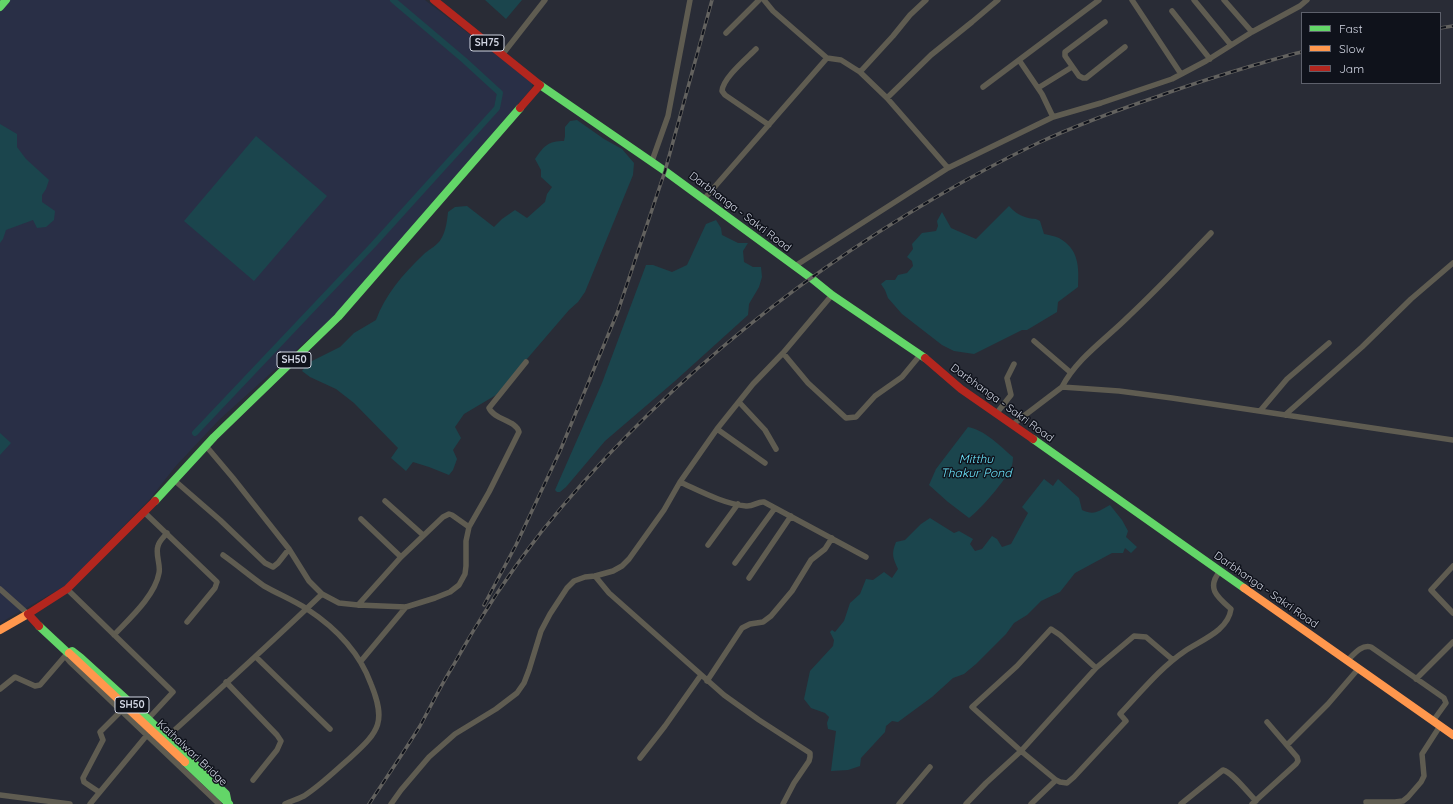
<!DOCTYPE html>
<html>
<head>
<meta charset="utf-8">
<style>
  body { margin:0 }
  #map { position:relative; width:1453px; height:804px; overflow:hidden; background:#292c36; font-family:Quicksand,sans-serif }
  canvas { display:block }
  .legend { position:absolute; left:1301px; top:12px; width:140px; height:72px; box-sizing:border-box; background:#0f121b; border:1px solid #5d606b; margin:0; padding:5px 7px; list-style:none; font-size:12px; color:#d1d5e2 }
  .legend li { display:flex; align-items:center; gap:8px; height:20px }
  .legend b { width:20px; border:1px solid #5d606b }
</style>
</head>
<body>
<div id="map">
<canvas width="1453" height="804"></canvas>
<ul class="legend">
<li><b style="height:5px;background:#63d668"></b>Fast</li>
<li><b style="height:5px;background:#ff974d"></b>Slow</li>
<li><b style="height:5px;background:#b3261e"></b>Jam</li>
</ul>
</div>
<script>
const g = document.querySelector('canvas').getContext('2d');
g.lineJoin = 'round';
function fill(path, color) { g.fillStyle = color; g.fill(path, 'evenodd'); }
function trace(path, color, width, dash) { g.strokeStyle = color; g.lineWidth = width; g.lineCap = dash ? 'butt' : 'round'; g.setLineDash(dash || []); g.stroke(path); }
function drawText(font, color, halo, rows, align = 'center') {
  g.font = font + ' Quicksand,sans-serif'; g.lineWidth = 3; g.setLineDash([]); g.textBaseline = 'middle'; g.strokeStyle = halo; g.fillStyle = color; for (const [text, x, y, turn = 0] of rows) {
    g.save(); g.translate(x, y); g.rotate((+turn || 0) * Math.PI / 180); g.textAlign = isNaN(turn) ? turn : align; if (halo) g.strokeText(text, 0, 0); g.fillText(text, 0, 0); g.restore();
  }
}
const built = new Path2D(`
  M 0,0 L 425,0 L 533,83 L 531,89 L 333,317 L 219,420 L 175,467 L 150,499 L 65,586 L 0,623 Z`);
const water = new Path2D(`
  M 485,0 L 522,0 L 506,19 Z
  M 577,120 L 604,139 L 622,149 L 634,163 L 633,175 L 585,292 L 578,302 L 569,310 L 496,395 L 464,414 L 455,427 L 461,438 L 453,450 L 457,459 L 453,470 L 449,475 L 429,467 L 413,462 L 406,471 L 391,458 L 398,448 L 354,403 L 336,389 L 310,377 L 302,371 L 308,363 L 340,347 L 354,333 L 376,320 C 385,295 403,274 423,255 C 428,250 438,245 441,239 C 446,231 447,221 448,212 L 455,207 L 467,206 L 494,227 L 502,219 L 515,210 L 527,218 L 545,202 L 547,194 L 552,187 L 541,177 L 541,170 L 535,159 C 544,146 548,141 564,141 L 565,136 L 565,127 L 570,121 Z
  M 0,124 L 17,134 L 17,147 L 26,159 L 49,180 L 46,189 L 42,195 L 42,202 L 55,211 L 54,220 L 46,227 L 37,228 L 33,220 L 6,230 L 3,239 L 0,243 Z
  M 256,136 L 327,196 L 254,281 L 184,221 Z
  M 1009,206 C 1013,211 1019,215 1025,217 C 1032,220 1033,217 1040,221 L 1044,234 C 1049,235 1055,236 1059,238 C 1079,249 1079,267 1078,287 L 1058,302 L 1057,312 L 1027,330 L 1022,330 L 974,354 L 954,351 L 942,345 L 902,314 L 888,298 L 885,290 L 881,284 L 886,280 L 895,280 L 898,275 L 907,273 L 913,266 L 912,261 L 907,257 L 913,249 L 912,244 L 922,233 L 936,231 L 938,226 L 937,221 L 942,212 L 951,228 L 976,239 Z
  M 716,220 L 721,228 L 722,235 L 738,243 L 748,243 L 743,251 L 744,262 L 753,267 L 761,267 L 762,277 L 759,287 L 749,304 L 748,315 L 675,381 L 605,441 L 566,487 L 560,492 L 557,492 L 555,490 L 602,383 L 646,265 L 653,265 L 672,272 L 687,265 L 706,224 Z
  M 968,427 C 985,430 1000,446 1013,457 C 1013,462 1012,468 1009,472 C 1001,485 981,509 969,518 L 948,502 L 929,485 L 936,469 Z
  M 0,433 L 11,443 L 0,455 Z
  M 1044,479 L 1053,486 L 1058,479 L 1079,498 L 1082,510 C 1095,516 1098,511 1110,505 L 1122,520 L 1128,531 L 1126,537 L 1137,547 L 1131,553 L 1125,548 L 1123,553 L 1112,553 L 1075,573 L 1060,592 L 1041,601 L 1027,615 L 1014,623 L 1006,634 L 976,664 L 964,674 L 953,678 L 932,697 L 898,722 L 892,721 L 886,726 L 885,732 L 861,758 L 860,766 L 848,770 L 831,771 L 836,731 L 828,729 L 827,723 L 829,717 L 825,713 L 811,708 L 804,699 L 810,671 L 833,646 L 834,640 L 830,632 L 832,630 L 835,632 L 844,621 L 850,603 L 860,594 L 866,579 L 873,580 L 884,572 L 892,578 L 898,569 C 893,558 891,554 896,542 L 905,540 L 921,524 L 930,518 L 954,533 L 959,531 L 973,539 L 970,544 L 975,551 L 982,549 L 992,536 L 997,539 L 1002,547 L 1011,544 L 1028,513 L 1022,507 Z`);
const canal = new Path2D(`
  M 195,433 L 373,245 L 497,108 L 500,93 L 464,60 L 393,0`);
const street = new Path2D(`
  M 764,0 L 773,11 L 827,58 L 841,60 L 860,72 L 887,98 L 948,168
  M 1132,0 L 1181,74
  M 1194,0 L 1231,45
  M 1224,0 L 1252,32
  M 1172,11 L 1210,59
  M 1105,22 L 1065,52 L 1065,56 L 1079,76 L 1083,78 L 1086,78 L 1125,47
  M 726,33 L 759,0
  M 756,49 C 746,59 723,78 722,91 L 725,95 L 769,125
  M 502,55 L 545,0
  M 860,72 L 893,36 L 910,15 L 926,0
  M 983,87 L 1019,60
  M 1038,88 L 1072,67
  M 887,98 L 931,55 L 972,22 L 998,0
  M 1053,117 L 1042,94 L 1019,60 L 1099,0
  M 652,161 L 668,116 L 690,0
  M 704,199 L 827,58
  M 795,266 L 948,168 L 1053,117 L 1101,103 L 1172,79 L 1206,61 L 1252,32 L 1300,6 L 1307,0
  M 1034,341 L 1070,372
  M 783,353 L 808,383 L 846,418 L 856,417 L 875,396 L 902,377 L 921,354
  M 1062,387 C 1077,358 1106,339 1129,316 C 1158,289 1184,261 1211,233
  M 739,402 L 765,430 L 776,449
  M 1260,411 L 1287,379 L 1329,343
  M 996,414 L 1011,395 L 1007,378 L 1014,364
  M 1285,415 L 1362,347 L 1411,299 L 1453,263
  M 1012,425 L 1062,387 L 1119,391 L 1172,398 L 1453,440
  M 717,429 L 765,463
  M 206,446 L 233,478 L 289,549 L 309,581 L 322,594 L 339,603 L 358,605 L 406,607 L 435,598 L 450,592 L 459,585 L 465,574 L 466,566 L 466,541 L 469,527 L 489,492 L 519,432 C 516,420 494,420 489,408 L 526,362
  M 174,480 L 220,520 L 265,563 L 273,567 L 278,563 L 289,549
  M 680,482 C 700,491 724,504 746,506 C 753,507 758,501 764,502 L 866,557
  M 385,501 L 423,535
  M 144,512 L 217,582 L 215,588 L 187,622
  M 361,519 L 401,557
  M 708,545 L 738,504
  M 223,555 C 237,565 250,576 264,586 C 278,594 293,600 307,609 C 336,628 359,651 371,684 C 386,721 380,731 351,757 C 336,770 321,785 304,796 C 298,799 291,801 285,804
  M 735,563 L 775,508
  M 1453,566 L 1431,590 L 1453,613
  M 595,576 L 609,593 L 724,695 L 759,720 L 810,753 L 810,757 L 809,761 L 794,783 L 783,804
  M 749,578 L 791,516
  M 0,589 L 28,614
  M 67,589 L 173,692 L 148,719
  M 358,605 L 401,557 L 443,517 L 449,514 L 452,515 L 469,527
  M 114,635 C 129,619 155,596 159,573 C 161,565 155,554 158,546 C 159,541 164,537 167,533
  M 68,653 L 65,656 L 70,662 L 219,804
  M 256,657 L 330,729
  M 1348,660 C 1354,654 1362,644 1371,647 L 1444,698 L 1446,703 L 1433,721
  M 361,661 L 406,607
  M 1416,679 L 1453,642
  M 707,681 L 742,628 L 750,624 L 763,622 L 771,616 L 792,591 L 811,560 L 825,549 L 832,538
  M 226,682 L 277,735 L 281,741 L 277,750 L 253,780
  M 0,689 L 15,677 L 35,686 L 40,685 L 65,656
  M 167,737 C 219,690 271,643 322,594
  M 1287,745 L 1328,704 L 1359,668
  M 640,758 L 665,726 L 701,675
  M 1056,780 L 1021,751 L 972,707 L 1017,666 L 1051,629 L 1060,635 L 1096,668
  M 99,792 L 84,782 L 83,778 L 103,740 L 100,732 L 122,710
  M 0,795 L 70,804
  M 1366,802 L 1395,802 L 1403,801 L 1408,797 L 1421,782 L 1424,776 L 1422,754 L 1440,726
  M 90,804 L 147,735
  M 391,804 L 401,790 L 429,757 L 455,734 L 496,709 L 517,693 L 524,683 L 529,670 L 541,631 L 550,614 L 567,588 L 574,581 L 585,577 L 595,576 L 613,571 L 622,566 L 629,559 L 664,510 L 680,482 L 717,429 L 753,384 L 783,353 L 832,295
  M 899,804 L 930,767
  M 966,804 L 986,783 L 1021,751 L 1096,668 L 1134,636 L 1146,637 L 1173,660
  M 1031,804 L 1056,780 L 1060,782 L 1067,783 L 1074,777 L 1126,721 L 1120,714 C 1141,692 1160,668 1185,651 C 1201,640 1228,631 1231,609 C 1217,597 1206,588 1220,571
  M 1181,804 L 1223,770 C 1232,772 1249,794 1256,801
  M 1252,804 L 1296,764 L 1298,761 L 1297,757 L 1267,722`);
const fast = new Path2D(`
  M 0,7 L 6,0
  M 540,85 L 665,171 L 811,278 L 832,295 L 925,358
  M 1033,439 L 1244,588
  M 155,501 L 214,437 L 338,317 L 520,108
  M 39,626 L 68,653 L 72,651 L 81,658 L 148,719 L 226,794 L 228,804
  M 185,762 L 229,804`);
const slow = new Path2D(`
  M 1244,588 L 1453,735
  M 0,630 L 28,614
  M 69,653 L 185,762`);
const jam = new Path2D(`
  M 434,0 L 540,85 L 520,108
  M 925,358 L 961,389 L 1033,439
  M 39,626 L 28,614 L 67,589 L 155,501`);
const rail = new Path2D(`
  M 1440,28 L 1453,26
  M 484,605 L 516,545 L 560,451 L 618,311 L 665,171 L 712,0
  M 369,804 C 386,778 404,752 420,726 C 431,706 441,685 453,666 C 479,619 509,573 542,531 C 650,397 785,285 933,199 C 967,179 1002,160 1038,143 C 1077,125 1118,110 1159,96 C 1189,85 1218,76 1248,67 C 1266,62 1284,56 1302,52`);
const shields = [
  [487,43,34],
  [294,360,34],
  [132,705,34]
];
const shieldNames = [
  ["SH75",487,43],
  ["SH50",294,360],
  ["SH50",132,705]
];
const streetNames = [
  ["Darbhanga - Sakri Road",740,212,37],
  ["Darbhanga - Sakri Road",1002,403,36],
  ["Darbhanga - Sakri Road",1266,590,35],
  ["Kathalwari Bridge",192,753,43]
];
const waterNames = [
  ["Mitthu",976,459],
  ["Thakur Pond",976,473]
];
fill(built, '#292f46');
fill(water, '#1b454d');
trace(canal, '#1b454d', 6);
trace(street, '#5f5c51', 5.5);
trace(fast, '#63d668', 8);
trace(slow, '#ff974d', 8);
trace(jam, '#b3261e', 8);
trace(rail, '#63625f', 3.5);
trace(rail, '#0f121b', 2, [6]);
for (const [x, y, w] of shields) { const box = new Path2D(); box.roundRect(x - w / 2, y - 8, w, 16, 3); g.fillStyle = '#0f121b'; g.fill(box); trace(box, '#d1d5e2', 1); }
drawText('bold 10px', '#d1d5e2', null, shieldNames);
drawText('11px', '#d1d5e2', '#0f121b', streetNames);
drawText('italic 12px', '#6be6fd', '#0f121b', waterNames);
</script>
</body>
</html>
